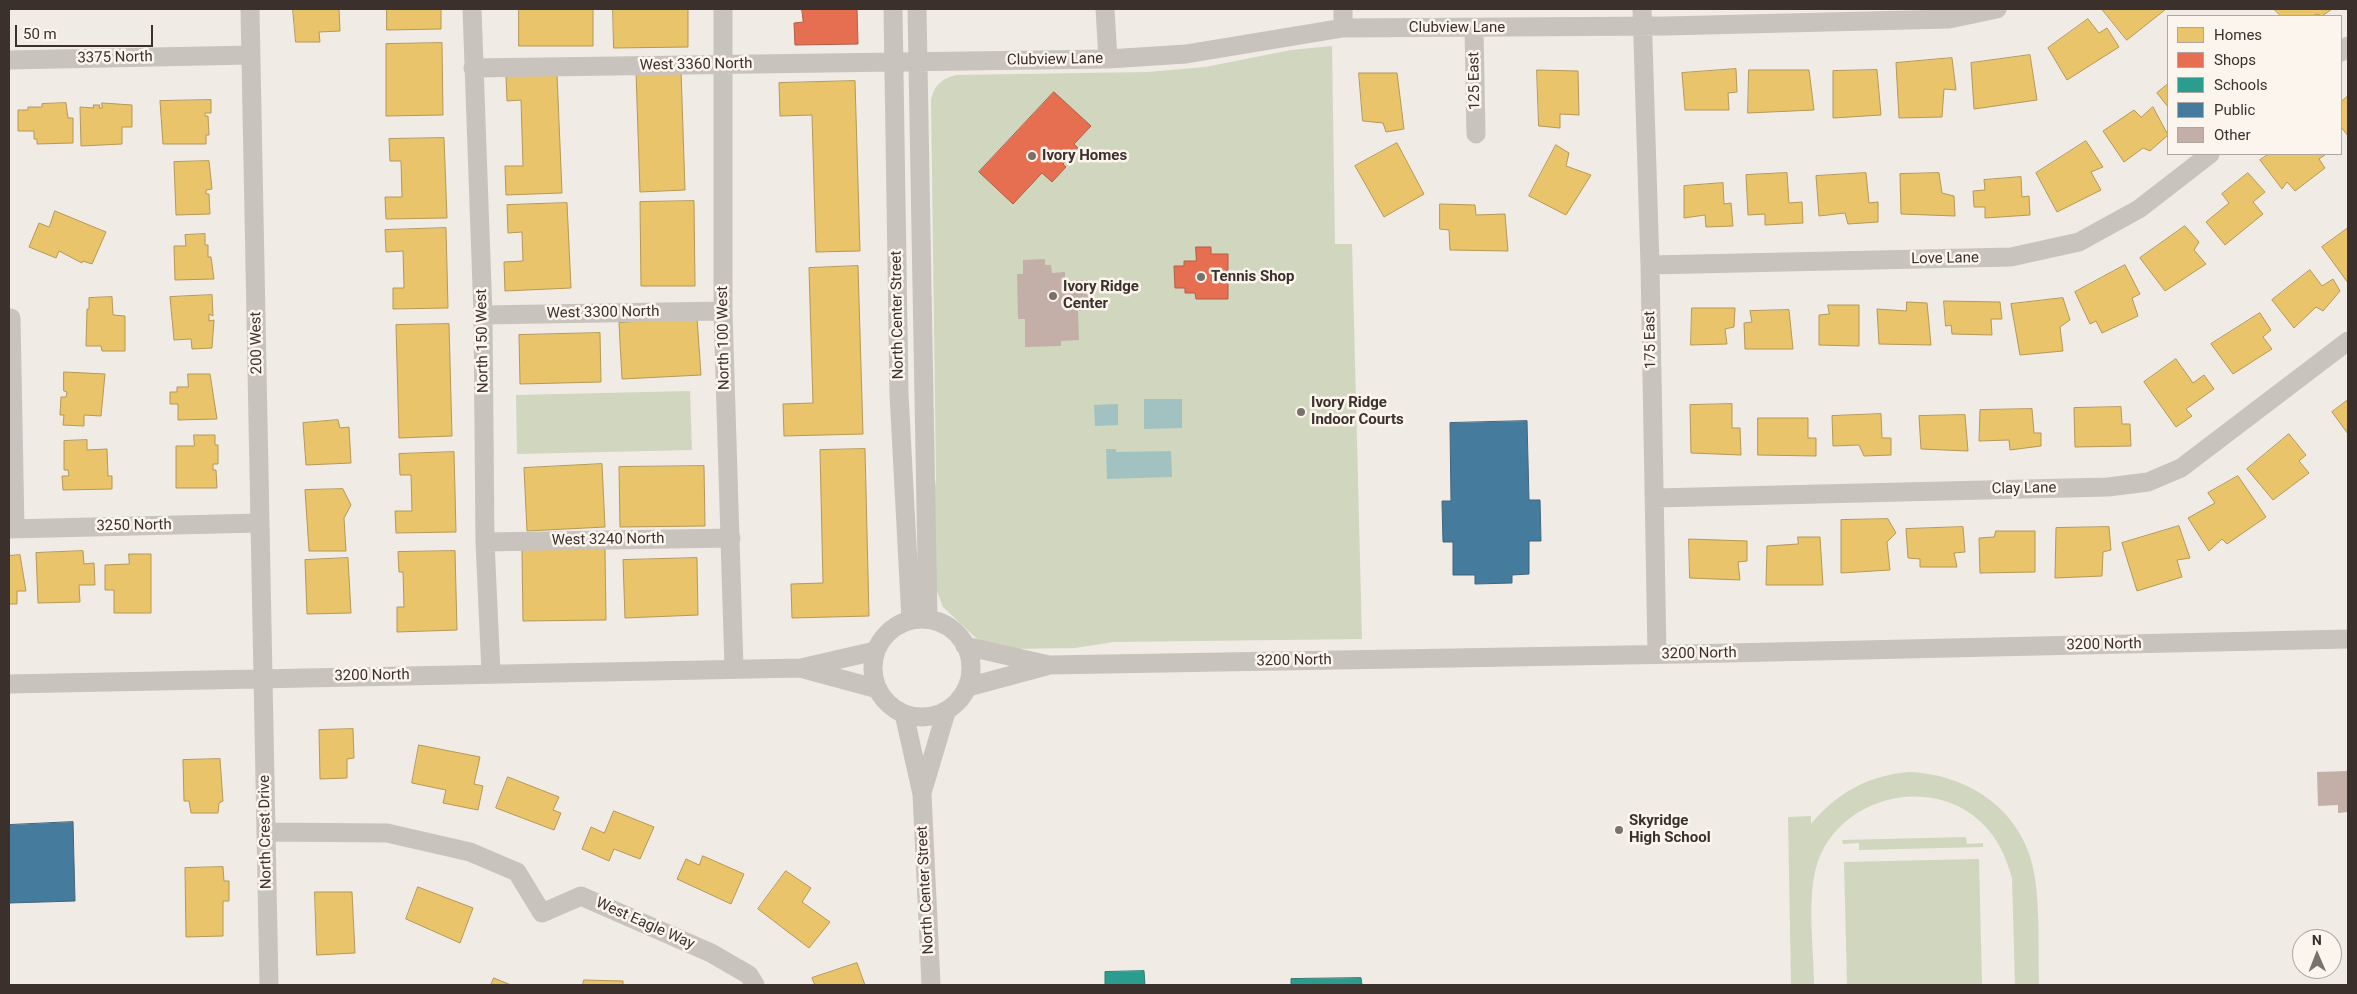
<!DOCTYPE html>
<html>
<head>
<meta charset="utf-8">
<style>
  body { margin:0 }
  #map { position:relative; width:2357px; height:994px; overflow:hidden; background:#f0ebe5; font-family:Roboto,sans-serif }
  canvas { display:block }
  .frame { position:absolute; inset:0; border:10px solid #3b302b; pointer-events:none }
  .legend { position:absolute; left:2167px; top:15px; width:175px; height:140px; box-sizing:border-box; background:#fbf5ee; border:1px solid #aea6a0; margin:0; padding:6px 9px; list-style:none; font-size:15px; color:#3b302b }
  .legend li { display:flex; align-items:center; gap:10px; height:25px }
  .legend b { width:25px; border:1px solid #aea6a0 }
  .north { position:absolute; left:2292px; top:929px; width:50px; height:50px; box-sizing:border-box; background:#fbf5ee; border:1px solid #aea6a0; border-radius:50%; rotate:359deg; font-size:14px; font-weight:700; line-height:20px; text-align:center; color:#3b302b }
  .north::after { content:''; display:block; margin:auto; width:18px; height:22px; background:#7a716c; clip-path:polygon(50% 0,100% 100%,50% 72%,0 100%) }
  .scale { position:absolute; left:15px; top:25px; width:138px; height:22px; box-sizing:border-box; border:2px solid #3b302b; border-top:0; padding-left:6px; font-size:15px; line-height:18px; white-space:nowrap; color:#3b302b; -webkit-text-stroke:4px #fbf5ee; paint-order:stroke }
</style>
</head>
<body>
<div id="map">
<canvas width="2357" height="994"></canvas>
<div class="frame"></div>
<ul class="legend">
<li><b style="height:14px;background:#e9c46a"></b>Homes</li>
<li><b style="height:14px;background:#e76f51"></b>Shops</li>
<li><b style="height:14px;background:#2a9d8f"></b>Schools</li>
<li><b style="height:14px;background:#457b9d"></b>Public</li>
<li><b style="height:14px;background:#c3afa7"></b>Other</li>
</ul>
<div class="north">N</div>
<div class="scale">50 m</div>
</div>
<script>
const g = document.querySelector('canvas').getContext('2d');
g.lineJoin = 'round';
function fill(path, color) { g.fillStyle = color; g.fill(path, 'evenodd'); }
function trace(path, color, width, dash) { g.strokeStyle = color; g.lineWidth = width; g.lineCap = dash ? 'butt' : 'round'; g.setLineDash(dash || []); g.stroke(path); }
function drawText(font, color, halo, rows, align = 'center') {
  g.font = font + ' Roboto,sans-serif'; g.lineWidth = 5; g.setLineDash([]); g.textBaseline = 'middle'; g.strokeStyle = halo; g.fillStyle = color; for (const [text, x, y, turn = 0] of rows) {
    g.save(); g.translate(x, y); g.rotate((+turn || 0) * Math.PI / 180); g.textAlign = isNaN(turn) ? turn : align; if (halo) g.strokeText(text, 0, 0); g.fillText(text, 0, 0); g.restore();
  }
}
const green = new Path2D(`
  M 1332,46 L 1335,244 L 1352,244 L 1362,639 L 1114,642 L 1075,648 L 1009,649 L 978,640 L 943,607 L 934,584 L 933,501 L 936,479 L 931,100 C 935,85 940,80 955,75 L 1148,72 L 1205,67 L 1291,50 Z
  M 690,391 L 692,450 L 517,454 L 516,395 Z
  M 1908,772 C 1970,774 2026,812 2035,878 C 2040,913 2038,950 2039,985 L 2015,985 L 2012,878 C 2006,857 1998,838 1981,822 C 1931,775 1842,796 1818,861 C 1806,896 1814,948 1814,985 L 1791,985 L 1788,817 L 1811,816 L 1811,824 C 1837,793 1867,776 1908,772 Z
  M 1966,837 L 1967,844 L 1983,843 L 1983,847 L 1859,850 L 1859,843 L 1843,844 L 1842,840 Z
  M 1979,859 L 1982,985 L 1847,985 L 1844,862 Z`);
const water = new Path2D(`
  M 1144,399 L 1182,399 L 1182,428 L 1144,429 Z
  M 1118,404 L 1118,425 L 1095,426 L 1094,405 Z
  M 1106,449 L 1116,449 L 1116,452 L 1171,451 L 1172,477 L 1107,479 Z`);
const homes = new Path2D(`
  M 293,9 L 339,9 L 340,31 L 319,32 L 320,42 L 296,42 Z
  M 387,9 L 441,9 L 441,29 L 387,30 Z
  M 519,9 L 593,9 L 593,46 L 519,46 Z
  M 613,9 L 688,9 L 688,47 L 614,48 Z
  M 2102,9 L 2166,9 L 2127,40 Z
  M 2274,9 L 2332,9 L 2322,16 L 2317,14 L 2313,16 L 2281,16 Z
  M 2088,19 L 2099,33 L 2107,28 L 2119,47 L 2067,80 L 2048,48 Z
  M 442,43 L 443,115 L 386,116 L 386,44 Z
  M 2030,55 L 2037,100 L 1974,109 L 1971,63 Z
  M 1952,58 L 1956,90 L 1944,89 L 1942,117 L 1899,118 L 1896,63 Z
  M 1736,69 L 1737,92 L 1728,93 L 1729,110 L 1685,110 L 1682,73 Z
  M 681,70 L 685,190 L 640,192 L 636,72 Z
  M 1537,70 L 1578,71 L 1579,115 L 1560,114 L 1560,128 L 1539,126 Z
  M 1749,70 L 1809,70 L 1814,110 L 1748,113 Z
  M 1877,70 L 1881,115 L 1833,118 L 1833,71 Z
  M 1359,73 L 1397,73 L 1404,129 L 1386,132 L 1383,123 L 1363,121 Z
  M 557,74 L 562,193 L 506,195 L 505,166 L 523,166 L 521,100 L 507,101 L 506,76 Z
  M 855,81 L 860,251 L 816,252 L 812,115 L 780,116 L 779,83 Z
  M 2168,84 L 2168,107 L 2157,93 Z
  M 2348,96 L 2348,136 L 2341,127 L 2341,102 Z
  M 211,100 L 211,113 L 205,113 L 205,116 L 208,116 L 209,135 L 206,135 L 206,144 L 163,144 L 160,101 Z
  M 66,103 L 68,118 L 73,118 L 73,143 L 37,144 L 37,139 L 34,139 L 34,131 L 18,131 L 18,110 L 28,110 L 28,107 L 42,107 L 42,104 Z
  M 102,103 L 132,105 L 132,127 L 122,127 L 122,144 L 81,146 L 80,107 L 94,108 L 93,105 L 100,105 L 99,108 L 102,108 Z
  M 2153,107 L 2168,135 L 2150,151 L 2143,148 L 2124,162 L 2103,131 L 2134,110 L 2141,117 Z
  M 444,138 L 447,218 L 386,219 L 385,197 L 402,197 L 401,161 L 390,161 L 389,139 Z
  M 2086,141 L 2103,167 L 2091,172 L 2101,190 L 2057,212 L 2036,173 Z
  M 1397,143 L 1424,194 L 1384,217 L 1355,166 Z
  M 1556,145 L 1569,153 L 1566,166 L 1591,175 L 1566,215 L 1529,196 Z
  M 2269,154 L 2326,154 L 2319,159 L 2325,168 L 2295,191 L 2287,182 L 2282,189 L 2260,160 Z
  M 209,161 L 212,189 L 206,190 L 206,194 L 209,194 L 210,214 L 176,215 L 174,162 Z
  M 1787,173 L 1789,203 L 1802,202 L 1803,223 L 1765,225 L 1765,214 L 1748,215 L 1746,175 Z
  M 1866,173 L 1869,203 L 1878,202 L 1878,222 L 1848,224 L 1845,213 L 1819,216 L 1816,176 Z
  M 1939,173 L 1942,193 L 1954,196 L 1955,216 L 1901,214 L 1900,174 Z
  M 2248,173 L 2265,192 L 2253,202 L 2263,214 L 2225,245 L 2206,222 L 2229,203 L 2222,194 Z
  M 2021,177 L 2022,197 L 2029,196 L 2030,215 L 1985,218 L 1985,207 L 1974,207 L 1973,191 L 1985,190 L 1984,180 Z
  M 1723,183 L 1724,204 L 1731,203 L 1733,226 L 1706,227 L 1705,215 L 1684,218 L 1684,186 Z
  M 694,201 L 695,286 L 641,286 L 640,202 Z
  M 567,203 L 571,288 L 505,291 L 504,262 L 523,261 L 522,232 L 508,233 L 507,205 Z
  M 1440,204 L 1475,205 L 1476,215 L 1505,214 L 1508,251 L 1450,250 L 1449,230 L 1440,229 Z
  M 55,211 L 106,232 L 92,264 L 83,261 L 82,263 L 59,251 L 56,258 L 29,247 L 39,223 L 49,227 Z
  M 2185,226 L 2199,242 L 2194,250 L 2206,264 L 2165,291 L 2140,258 Z
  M 446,228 L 448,308 L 393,309 L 393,288 L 404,288 L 403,251 L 386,252 L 385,230 Z
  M 2348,228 L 2348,283 L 2322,247 Z
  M 205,234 L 205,245 L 208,245 L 208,257 L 211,257 L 214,279 L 175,280 L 174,246 L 186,246 L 185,235 Z
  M 2125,265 L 2140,294 L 2132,298 L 2138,316 L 2102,333 L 2096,321 L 2090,324 L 2075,292 Z
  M 858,266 L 863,434 L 784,436 L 783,404 L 813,403 L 809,268 Z
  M 2310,270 L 2322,286 L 2333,279 L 2340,291 L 2323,311 L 2316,307 L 2294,328 L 2272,300 Z
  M 212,295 L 213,316 L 209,314 L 209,321 L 214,320 L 212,348 L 192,349 L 191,339 L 174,340 L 170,297 Z
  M 112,297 L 113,315 L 125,316 L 125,351 L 102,351 L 101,346 L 86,346 L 87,309 L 89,309 L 89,298 Z
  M 2063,298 L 2070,320 L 2060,327 L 2063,351 L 2020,355 L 2011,304 Z
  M 1944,301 L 2000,302 L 2002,319 L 1991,319 L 1992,335 L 1952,334 L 1951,325 L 1946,326 Z
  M 1907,302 L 1927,303 L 1931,345 L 1879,344 L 1877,309 L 1906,311 Z
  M 1828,305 L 1859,305 L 1859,346 L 1819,345 L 1819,315 L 1829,314 Z
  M 1692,308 L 1735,308 L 1734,327 L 1725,329 L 1727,344 L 1691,345 Z
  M 1789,310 L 1793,349 L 1745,349 L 1744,323 L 1752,322 L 1750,311 Z
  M 2260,313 L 2271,330 L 2263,337 L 2272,349 L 2233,374 L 2211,344 Z
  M 697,318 L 701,375 L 622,379 L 619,323 Z
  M 449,324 L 452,436 L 399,438 L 396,325 Z
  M 600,333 L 601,382 L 520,384 L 519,335 Z
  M 2176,359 L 2193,383 L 2204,375 L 2214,389 L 2186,409 L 2192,416 L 2176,427 L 2144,382 Z
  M 64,372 L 105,374 L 101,416 L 84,415 L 84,426 L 63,425 L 64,415 L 60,415 L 61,397 L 66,397 L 67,392 L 64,391 Z
  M 188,374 L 210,374 L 217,419 L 178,420 L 178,404 L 170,404 L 170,392 L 177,392 L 177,387 L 188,387 Z
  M 2348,400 L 2348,434 L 2332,412 Z
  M 1732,404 L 1732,428 L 1740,428 L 1741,455 L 1691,453 L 1690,405 Z
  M 2121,407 L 2122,424 L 2130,424 L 2131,446 L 2075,447 L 2074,408 Z
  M 2032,409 L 2034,433 L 2041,433 L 2041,446 L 2010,450 L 2009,440 L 1979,441 L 1980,410 Z
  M 1881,414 L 1882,438 L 1891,438 L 1891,455 L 1864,456 L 1859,445 L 1833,446 L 1832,416 Z
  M 1965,415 L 1968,451 L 1921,449 L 1919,416 Z
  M 1758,418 L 1808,418 L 1808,438 L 1816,438 L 1816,456 L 1758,455 Z
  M 338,420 L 340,428 L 349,427 L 351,463 L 306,465 L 303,423 Z
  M 2289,434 L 2306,455 L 2299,461 L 2309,473 L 2273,500 L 2247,469 Z
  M 194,435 L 215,435 L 215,445 L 218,445 L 218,464 L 213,464 L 213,470 L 216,470 L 217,488 L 176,488 L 176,446 L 194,446 Z
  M 87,440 L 87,450 L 107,449 L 108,476 L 112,476 L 112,489 L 63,490 L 62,476 L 69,476 L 68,470 L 64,470 L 64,441 Z
  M 865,449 L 869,616 L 792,618 L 791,584 L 823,583 L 820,450 Z
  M 454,452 L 456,532 L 396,533 L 395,511 L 412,511 L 411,475 L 400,475 L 399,454 Z
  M 602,464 L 605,527 L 527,531 L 524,468 Z
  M 704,466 L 705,526 L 620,527 L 619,467 Z
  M 2238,476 L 2266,517 L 2227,544 L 2222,539 L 2209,551 L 2188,518 L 2215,503 L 2208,493 Z
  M 343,489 L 351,505 L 344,518 L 346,551 L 309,551 L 305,490 Z
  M 1888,519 L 1896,533 L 1887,542 L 1890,570 L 1841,573 L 1841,520 Z
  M 2179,526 L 2190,558 L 2177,560 L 2182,577 L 2137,591 L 2122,543 Z
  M 1963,527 L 1965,552 L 1954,553 L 1957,567 L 1920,567 L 1920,559 L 1908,558 L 1906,529 Z
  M 2109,527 L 2111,550 L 2103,552 L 2102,576 L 2055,578 L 2056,528 Z
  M 1996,531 L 2035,531 L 2035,572 L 1980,573 L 1979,538 L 1994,537 Z
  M 1798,537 L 1820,537 L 1823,585 L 1766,585 L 1767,546 L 1798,544 Z
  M 1689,539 L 1747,541 L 1747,561 L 1738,562 L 1740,580 L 1690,578 Z
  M 605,549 L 606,620 L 523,621 L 522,550 Z
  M 83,551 L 84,564 L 94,563 L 95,585 L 79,585 L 80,602 L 38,603 L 36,553 Z
  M 455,551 L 457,630 L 397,632 L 397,607 L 404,607 L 403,572 L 399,572 L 398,552 Z
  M 129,554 L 151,554 L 151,613 L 114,613 L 114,590 L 105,590 L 105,565 L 129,564 Z
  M 20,555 L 26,591 L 17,591 L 17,604 L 9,604 L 9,556 Z
  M 348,558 L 351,613 L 307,614 L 305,560 Z
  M 697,558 L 698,615 L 625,618 L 623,560 Z
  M 353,729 L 354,758 L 347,759 L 347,778 L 320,779 L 319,730 Z
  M 419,745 L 480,757 L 474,784 L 483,786 L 478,810 L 443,803 L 446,790 L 412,783 Z
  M 220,759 L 223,801 L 219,803 L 218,813 L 191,813 L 189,801 L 184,801 L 183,760 Z
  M 508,777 L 559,797 L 553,810 L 561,813 L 554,830 L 496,808 Z
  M 614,811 L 654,827 L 640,859 L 614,849 L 609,861 L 582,849 L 591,827 L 604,833 Z
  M 703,856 L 744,874 L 731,904 L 677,879 L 686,859 L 699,865 Z
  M 223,867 L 224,881 L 229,881 L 229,901 L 223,901 L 223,936 L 186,937 L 185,868 Z
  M 786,871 L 811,888 L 802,902 L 830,922 L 809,948 L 758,909 Z
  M 418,887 L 473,908 L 460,943 L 406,919 Z
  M 315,892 L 352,892 L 355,953 L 317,955 Z
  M 857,963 L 865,985 L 815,985 L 812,978 Z
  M 494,978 L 511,985 L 491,985 Z
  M 584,980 L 623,981 L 623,985 L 583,985 Z`);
const shops = new Path2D(`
  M 802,9 L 857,9 L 858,44 L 795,45 L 794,23 L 803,22 Z
  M 1054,92 L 1091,126 L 1074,144 L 1078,148 L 1063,164 L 1066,167 L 1052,182 L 1042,173 L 1013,204 L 979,172 Z
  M 1196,247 L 1211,247 L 1211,254 L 1228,254 L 1228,299 L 1196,299 L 1195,293 L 1185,293 L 1185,288 L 1175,288 L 1174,266 L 1184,266 L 1184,261 L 1196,261 Z`);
const schools = new Path2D(`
  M 1144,971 L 1145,985 L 1105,985 L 1105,972 Z
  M 1361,978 L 1362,985 L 1273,985 L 1291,985 L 1291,979 Z`);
const public = new Path2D(`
  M 1527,421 L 1529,500 L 1540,500 L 1541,541 L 1529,541 L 1529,574 L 1512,575 L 1512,583 L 1475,584 L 1475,575 L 1453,575 L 1453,542 L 1443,542 L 1442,501 L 1451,501 L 1450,423 Z
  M 73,822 L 75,901 L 9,903 L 9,825 Z`);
const building = new Path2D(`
  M 1045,259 L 1045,265 L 1051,265 L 1052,273 L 1065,272 L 1065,281 L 1088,280 L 1089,311 L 1078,311 L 1079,340 L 1061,341 L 1061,346 L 1025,347 L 1025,319 L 1018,319 L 1017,274 L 1023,274 L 1023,260 Z
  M 2348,771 L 2348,812 L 2338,813 L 2338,805 L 2318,806 L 2317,772 Z`);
const minor = new Path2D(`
  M 250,9 L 269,985
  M 472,9 L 483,315 L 485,542 L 491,673
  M 723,9 L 723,311 L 734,668
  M 893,9 L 899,394 L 911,620
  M 917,9 L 928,619
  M 1105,9 L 1108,59
  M 1343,9 L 1343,28
  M 1642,9 L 1650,265 L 1657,654
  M 1474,29 L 1476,134
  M 2341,52 L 2348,46
  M 9,60 L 251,55
  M 473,68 L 1108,59 L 1186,54 L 1343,28 L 1666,26 L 1949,19 L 1997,9
  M 1650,265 L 2011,257 L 2079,242 L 2139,209 L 2210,154
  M 483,315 L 723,311
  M 11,318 L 15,529
  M 1655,498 L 2108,487 L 2148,482 L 2181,468 L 2348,341
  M 9,529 L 260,523
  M 485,542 L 731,538
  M873 668a49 49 0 1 1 98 0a49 49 0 1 1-98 0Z
  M 965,646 L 1049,665 L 1684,654 L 2348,639
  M 804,669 L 878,689
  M 9,684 L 801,668 L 875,651
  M 968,687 L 1046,666
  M 904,714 L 922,794 L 931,985
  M 922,793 L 946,712
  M 267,832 L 387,833 L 470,852 L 517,872 L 542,913 L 581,896 L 711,953 L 749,975 L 755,985`);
const markers = [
  [1032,156,5,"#7a716c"],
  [1201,277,5,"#7a716c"],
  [1053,296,5,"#7a716c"],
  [1301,412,5,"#7a716c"],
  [1619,830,5,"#7a716c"]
];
const streetNames = [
  ["Clubview Lane",1457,28],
  ["3375 North",115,58,-1],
  ["Clubview Lane",1055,60,-1],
  ["West 3360 North",696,65,-1],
  ["125 East",1475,81,-91],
  ["Love Lane",1945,259,-1],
  ["West 3300 North",603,313,-1],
  ["North Center Street",898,315,-91],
  ["North 100 West",724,338,-91],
  ["175 East",1651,340,-91],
  ["North 150 West",483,341,-91],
  ["200 West",257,343,-91],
  ["Clay Lane",2024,489,-1],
  ["3250 North",134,526,-1],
  ["West 3240 North",608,540,-1],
  ["3200 North",2104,645,-1],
  ["3200 North",1699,654,-1],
  ["3200 North",1294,661,-1],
  ["3200 North",372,676,-1],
  ["North Crest Drive",266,832,-91],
  ["North Center Street",926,890,-93],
  ["West Eagle Way",645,924,24]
];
const poiNames = [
  ["Ivory Homes",1042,156],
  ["Tennis Shop",1211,277],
  ["Ivory Ridge",1063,287],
  ["Center",1063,304],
  ["Ivory Ridge",1311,403],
  ["Indoor Courts",1311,420],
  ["Skyridge",1629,821],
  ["High School",1629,838]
];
fill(green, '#d1d6bf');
fill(water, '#a1c2c1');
fill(homes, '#e9c46a');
trace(homes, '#b59857', 1);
fill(shops, '#e76f51');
trace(shops, '#b35c46', 1);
fill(schools, '#2a9d8f');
trace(schools, '#2f7c71', 1);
fill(public, '#457b9d');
trace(public, '#42647b', 1);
fill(building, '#c3afa7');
trace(minor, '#c9c3be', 19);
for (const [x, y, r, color] of markers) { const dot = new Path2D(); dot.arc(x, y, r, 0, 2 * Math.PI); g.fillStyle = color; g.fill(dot); trace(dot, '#fbf5ee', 2); }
drawText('15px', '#3b302b', '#fbf5ee', streetNames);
drawText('bold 15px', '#3b302b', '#fbf5ee', poiNames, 'left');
</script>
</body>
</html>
